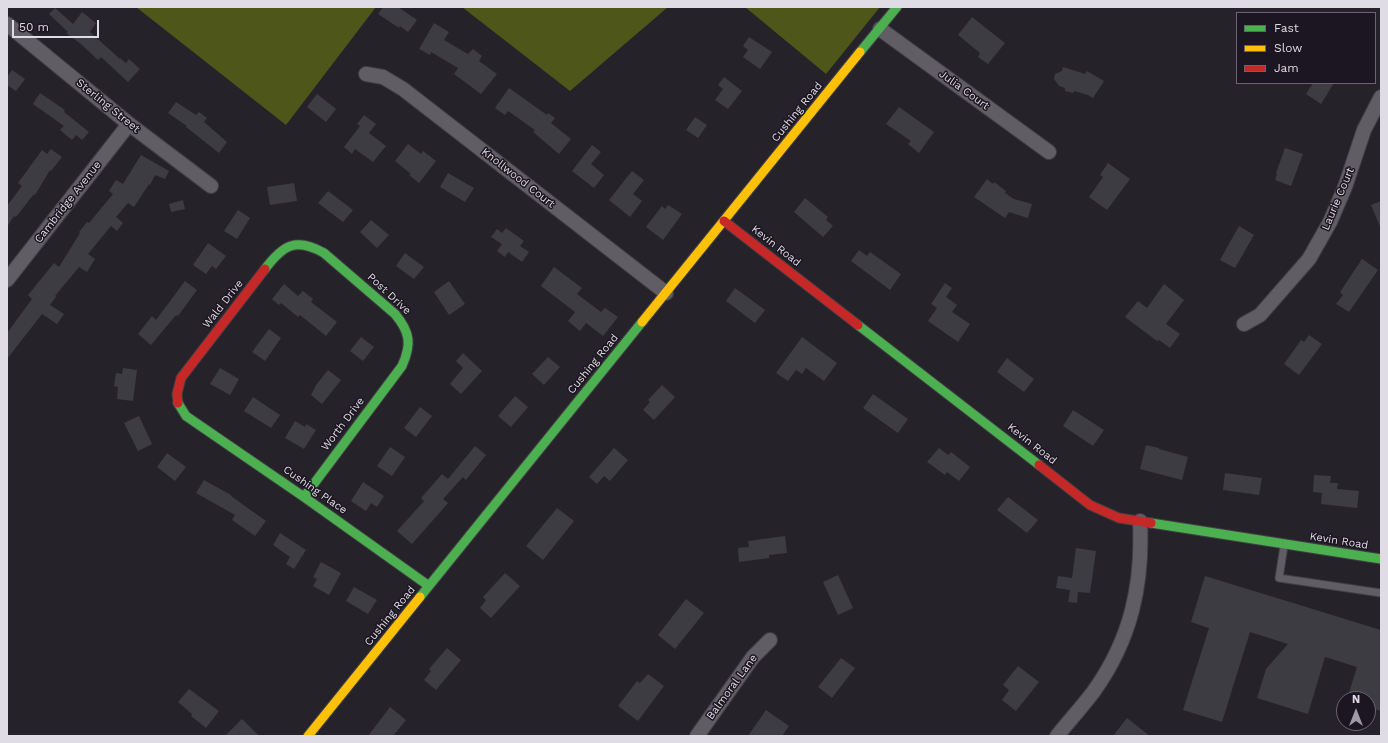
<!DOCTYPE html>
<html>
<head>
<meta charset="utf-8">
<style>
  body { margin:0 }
  #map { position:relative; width:1388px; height:743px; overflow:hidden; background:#26222a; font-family:"Work Sans",sans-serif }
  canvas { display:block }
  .frame { position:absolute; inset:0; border:8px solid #dfdce5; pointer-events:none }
  .legend { position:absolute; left:1236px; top:12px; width:140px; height:72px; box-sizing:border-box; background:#1c1623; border:1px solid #6a6571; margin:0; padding:5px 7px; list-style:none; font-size:12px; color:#dfdce5 }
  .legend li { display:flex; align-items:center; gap:8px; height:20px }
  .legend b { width:20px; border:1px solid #6a6571 }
  .north { position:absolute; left:1336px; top:691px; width:40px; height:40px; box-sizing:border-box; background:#1c1623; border:1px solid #6a6571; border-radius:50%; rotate:0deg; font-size:11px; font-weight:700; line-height:16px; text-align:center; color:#dfdce5 }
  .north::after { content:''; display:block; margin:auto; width:14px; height:18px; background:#9e9ba4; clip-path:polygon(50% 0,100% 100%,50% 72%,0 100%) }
  .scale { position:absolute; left:12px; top:20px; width:87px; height:18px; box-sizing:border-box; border:2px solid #dfdce5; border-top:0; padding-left:5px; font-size:12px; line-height:14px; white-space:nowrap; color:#dfdce5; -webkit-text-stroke:3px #1c1623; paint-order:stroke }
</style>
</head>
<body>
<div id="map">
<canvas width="1388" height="743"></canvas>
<div class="frame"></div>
<ul class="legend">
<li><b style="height:5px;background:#4caf50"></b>Fast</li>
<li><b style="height:5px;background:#ffc107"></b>Slow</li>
<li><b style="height:5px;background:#c62828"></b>Jam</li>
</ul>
<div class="north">N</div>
<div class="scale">50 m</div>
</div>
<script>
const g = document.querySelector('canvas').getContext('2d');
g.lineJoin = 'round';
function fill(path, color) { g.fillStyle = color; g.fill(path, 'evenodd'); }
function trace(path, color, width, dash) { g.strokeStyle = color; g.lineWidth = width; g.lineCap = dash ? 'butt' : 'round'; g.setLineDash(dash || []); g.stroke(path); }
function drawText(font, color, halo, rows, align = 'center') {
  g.font = font + ' "Work Sans",sans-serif'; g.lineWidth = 3; g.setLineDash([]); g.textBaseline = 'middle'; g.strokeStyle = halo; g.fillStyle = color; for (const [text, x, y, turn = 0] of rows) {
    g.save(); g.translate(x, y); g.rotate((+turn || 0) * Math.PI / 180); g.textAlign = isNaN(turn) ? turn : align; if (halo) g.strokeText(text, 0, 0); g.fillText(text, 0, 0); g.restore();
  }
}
const forest = new Path2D(`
  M 136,7 L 376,7 L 286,125 Z
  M 462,7 L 668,7 L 570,91 Z
  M 745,7 L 880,7 L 826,74 Z`);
const building = new Path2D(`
  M 383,7 L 398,7 L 417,20 L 408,32 L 400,26 L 399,28 L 378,14 Z
  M 55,8 L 73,24 L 82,12 L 96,23 L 90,32 L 120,59 L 120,58 L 126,63 L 129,59 L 140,69 L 128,82 L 101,57 L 98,60 L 81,44 L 66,33 L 68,32 L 49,14 Z
  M 972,17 L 1005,43 L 988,64 L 978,57 L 980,53 L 958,35 Z
  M 434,23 L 449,32 L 444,40 L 468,54 L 473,49 L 482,56 L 479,61 L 497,74 L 481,94 L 454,74 L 458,68 L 431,52 L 430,55 L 419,49 Z
  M 749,37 L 772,52 L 760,69 L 743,57 L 748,50 L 743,46 Z
  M 1063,67 L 1085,74 L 1087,71 L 1104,81 L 1093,98 L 1088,95 L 1074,91 L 1074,93 L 1065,91 L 1065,88 L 1059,86 L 1054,79 L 1055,74 L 1062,71 Z
  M 12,70 L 25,79 L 16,91 L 7,85 L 7,77 Z
  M 724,77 L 742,91 L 728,109 L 715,100 L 723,89 L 718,85 Z
  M 1313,83 L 1334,83 L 1321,104 L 1306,94 Z
  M 509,88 L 547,115 L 548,113 L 555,118 L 551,123 L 571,139 L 559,154 L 533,132 L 535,130 L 508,111 L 505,115 L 495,108 Z
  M 40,93 L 65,110 L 64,112 L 89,132 L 82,140 L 76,135 L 72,140 L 60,130 L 64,126 L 33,104 Z
  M 317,94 L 336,109 L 326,122 L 307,107 Z
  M 176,102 L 196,115 L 199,112 L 207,118 L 204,122 L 227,142 L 219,153 L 186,127 L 187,126 L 168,113 Z
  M 899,107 L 934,132 L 919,153 L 908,144 L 911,141 L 886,124 Z
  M 364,115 L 376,124 L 369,133 L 386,146 L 373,162 L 355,149 L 352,154 L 344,147 L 360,126 L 357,124 Z
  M 695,117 L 707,125 L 698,138 L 686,130 Z
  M 408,144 L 421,154 L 423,151 L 436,161 L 419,183 L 409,175 L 411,174 L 395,161 Z
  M 592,145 L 601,152 L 591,164 L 604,175 L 594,188 L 572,171 Z
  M 1285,148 L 1303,154 L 1291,186 L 1275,180 L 1277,174 L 1276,173 Z
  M 51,149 L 62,157 L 51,171 L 50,170 L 35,195 L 34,194 L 16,217 L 14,216 L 7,227 L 7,206 L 22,186 L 18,183 L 42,150 L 47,154 Z
  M 141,155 L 169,171 L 165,179 L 155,175 L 150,185 L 149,184 L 134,207 L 128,203 L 116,217 L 123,223 L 117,231 L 111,226 L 88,254 L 95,259 L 87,272 L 79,267 L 55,296 L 56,297 L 50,305 L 64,314 L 57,324 L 42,314 L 7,359 L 7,333 L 32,299 L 28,295 L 54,263 L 59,267 L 80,233 L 79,232 L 87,222 L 89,223 L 113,194 L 109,191 L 116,180 L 123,184 Z
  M 1108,163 L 1130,179 L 1107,210 L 1089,197 L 1103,177 L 1100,175 Z
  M 632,171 L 644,180 L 633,194 L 642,201 L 630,217 L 609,200 Z
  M 448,173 L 474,188 L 465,202 L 440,187 Z
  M 987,179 L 993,184 L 994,182 L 1006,191 L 1005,193 L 1014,199 L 1032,204 L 1028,218 L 1009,212 L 1005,218 L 974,197 Z
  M 294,183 L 297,201 L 270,205 L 267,187 Z
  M 328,191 L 353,210 L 343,222 L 318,203 Z
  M 805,198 L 828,217 L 826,220 L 833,226 L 823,237 L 794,212 Z
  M 183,200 L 185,209 L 171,212 L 169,204 Z
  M 1381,201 L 1381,229 L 1371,205 Z
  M 668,205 L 682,214 L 663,240 L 646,227 L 662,206 L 665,209 Z
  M 238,210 L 250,218 L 237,239 L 224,231 Z
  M 371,220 L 389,235 L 377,248 L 360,232 Z
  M 1239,226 L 1254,235 L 1235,268 L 1220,260 Z
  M 506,228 L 524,241 L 520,246 L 529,252 L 522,262 L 508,252 L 505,257 L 497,251 L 502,244 L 491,237 L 497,229 L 502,233 Z
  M 208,243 L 226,256 L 216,269 L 212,266 L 206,274 L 193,265 Z
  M 859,250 L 867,256 L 870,252 L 901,274 L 890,290 L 851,261 Z
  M 405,253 L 424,267 L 414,279 L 396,266 Z
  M 1362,259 L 1378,270 L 1349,312 L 1336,304 L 1343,295 L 1340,292 Z
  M 554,267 L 582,288 L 577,294 L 601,312 L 605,308 L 618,317 L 603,336 L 586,323 L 580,331 L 568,321 L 575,312 L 541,286 Z
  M 185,281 L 197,290 L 178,316 L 176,315 L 151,345 L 138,334 L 152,316 L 156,320 Z
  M 449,281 L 465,304 L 449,315 L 434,292 Z
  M 945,283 L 952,288 L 946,297 L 957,305 L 952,312 L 970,324 L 958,342 L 928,321 L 937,308 L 931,304 Z
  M 284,284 L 298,296 L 303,291 L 313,299 L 311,302 L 337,322 L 326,336 L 300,315 L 298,317 L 281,303 L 279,305 L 272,299 Z
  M 1164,284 L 1184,300 L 1166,324 L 1180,334 L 1170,348 L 1159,340 L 1157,341 L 1125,317 L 1138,301 L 1147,308 Z
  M 735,288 L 765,310 L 755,323 L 726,301 Z
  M 269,329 L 281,338 L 265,361 L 252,352 Z
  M 1309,335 L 1322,344 L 1299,375 L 1284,364 L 1301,340 L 1304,342 Z
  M 361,337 L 374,347 L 363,361 L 350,351 Z
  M 802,337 L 837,363 L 824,381 L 806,368 L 802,374 L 796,370 L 788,381 L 776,373 Z
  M 463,353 L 482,371 L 461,394 L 450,384 L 463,368 L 456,361 Z
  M 548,357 L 560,367 L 544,385 L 532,374 Z
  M 1007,358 L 1034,379 L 1024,392 L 997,372 Z
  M 123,368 L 137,370 L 133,401 L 117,399 L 118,387 L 114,386 L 116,373 L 122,374 Z
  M 220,368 L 239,379 L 230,395 L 210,384 Z
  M 328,370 L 341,380 L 322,404 L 311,395 L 316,385 Z
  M 662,385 L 675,397 L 654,420 L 643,410 L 650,402 L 648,400 Z
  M 873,394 L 908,419 L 898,433 L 863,408 Z
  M 515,396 L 528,407 L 511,427 L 498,416 Z
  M 253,397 L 280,415 L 271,428 L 244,411 Z
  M 420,407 L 432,416 L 416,437 L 404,428 Z
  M 1073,410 L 1104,430 L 1093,446 L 1063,426 Z
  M 139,416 L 152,444 L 138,451 L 124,423 Z
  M 295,421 L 305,427 L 306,424 L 316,430 L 304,449 L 285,438 Z
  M 1146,445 L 1159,448 L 1159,449 L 1188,457 L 1182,480 L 1140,469 Z
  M 475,446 L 486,455 L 466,480 L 463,477 L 443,499 L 448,503 L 412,544 L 397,531 L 424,501 L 421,498 L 442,474 L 448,479 Z
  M 390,447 L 405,457 L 392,476 L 377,466 Z
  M 614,448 L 628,460 L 610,481 L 604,476 L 597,484 L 589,477 Z
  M 939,448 L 948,455 L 951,452 L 970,467 L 959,481 L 947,472 L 945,475 L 927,462 Z
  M 167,453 L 186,467 L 175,481 L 157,467 Z
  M 1225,473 L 1262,478 L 1259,495 L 1223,490 Z
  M 1314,475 L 1331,476 L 1330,483 L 1338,483 L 1337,489 L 1359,491 L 1357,508 L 1321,504 L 1322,493 L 1313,492 Z
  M 204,480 L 231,495 L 231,496 L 266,521 L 255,536 L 232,520 L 235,515 L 196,493 Z
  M 363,482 L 384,496 L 377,507 L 371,503 L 366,511 L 351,501 Z
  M 1008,497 L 1038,520 L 1027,533 L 997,510 Z
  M 557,508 L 574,521 L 543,560 L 526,546 Z
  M 280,533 L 306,550 L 294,569 L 286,564 L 290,557 L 273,545 Z
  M 785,536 L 787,553 L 769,555 L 769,558 L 739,562 L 738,548 L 749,547 L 748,541 Z
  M 1076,548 L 1096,551 L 1090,593 L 1078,592 L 1077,603 L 1068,602 L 1070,590 L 1056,588 L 1058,576 L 1072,578 Z
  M 321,562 L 341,573 L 329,595 L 313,586 L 317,579 L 313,577 Z
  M 505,573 L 520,586 L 491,618 L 480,608 L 486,600 L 483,597 Z
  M 838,575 L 853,608 L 838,615 L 823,582 Z
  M 1205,576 L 1381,630 L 1381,711 L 1368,707 L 1368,699 L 1347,699 L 1357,667 L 1325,657 L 1308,714 L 1257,698 L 1266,669 L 1288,644 L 1250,632 L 1222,722 L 1183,710 L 1209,628 L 1191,622 Z
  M 354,587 L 377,600 L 368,614 L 346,601 Z
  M 686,599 L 704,613 L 675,649 L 658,635 Z
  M 447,648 L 461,660 L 436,690 L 424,680 L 431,671 L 429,669 Z
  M 841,658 L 855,668 L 832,698 L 818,687 Z
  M 1018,666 L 1039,682 L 1016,711 L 1002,700 L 1009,690 L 1003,685 Z
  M 648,674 L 664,686 L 638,721 L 618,706 L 637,681 L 640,683 Z
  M 189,689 L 219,711 L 206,728 L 191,716 L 192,714 L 178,702 Z
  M 390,707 L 406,720 L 393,736 L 368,736 Z
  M 766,710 L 789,726 L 782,736 L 748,736 Z
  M 1127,718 L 1150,736 L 1113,736 Z
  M 242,719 L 259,736 L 225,736 Z`);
const lane = new Path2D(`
  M 1284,546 L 1279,578 L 1381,593`);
const street = new Path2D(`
  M 7,24 L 129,124 L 211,186
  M 880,29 L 1049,152
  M 366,74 L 383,77 L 403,89 L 666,293
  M 7,280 L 129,124
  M 1244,324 L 1260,315 L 1309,259 L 1330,222 L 1345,187 L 1364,130 L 1381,97
  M 697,736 L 753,657 L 770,640
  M 1057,736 C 1069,721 1082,707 1094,691 C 1131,639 1143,585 1140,521`);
const fast = new Path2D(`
  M 860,52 L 897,7
  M 265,269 C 283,245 296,237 324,253 L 395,314 C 410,332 412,344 402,366 L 304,497
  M 858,325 L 1039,465
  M 178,403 L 186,416 L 304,497 L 429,586
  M 1151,523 L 1381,559
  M 420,597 L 642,322`);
const slow = new Path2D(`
  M 642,322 L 860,52
  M 308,736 L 420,597`);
const jam = new Path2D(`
  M 724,221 L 858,325
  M 178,403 L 177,394 L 181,378 L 265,269
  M 1039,465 L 1090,505 L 1119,518 L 1151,523`);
const streetNames = [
  ["Julia Court",964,90,36],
  ["Sterling Street",108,106,39],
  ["Cushing Road",797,112,-51],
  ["Knollwood Court",518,178,38],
  ["Laurie Court",1338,199,-67],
  ["Cambridge Avenue",68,202,-52],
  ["Kevin Road",776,246,38],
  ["Post Drive",389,294,43],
  ["Wald Drive",223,304,-52],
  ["Cushing Road",593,364,-51],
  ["Worth Drive",343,424,-53],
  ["Kevin Road",1032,444,38],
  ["Cushing Place",315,490,35],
  ["Kevin Road",1339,541,9],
  ["Cushing Road",390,616,-51],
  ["Balmoral Lane",732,687,-54]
];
fill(forest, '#4f5619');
fill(building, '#3e3c43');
trace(lane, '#413e44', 9);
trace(street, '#413e44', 16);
trace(fast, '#413e44', 11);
trace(slow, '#413e44', 11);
trace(jam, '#413e44', 11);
trace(lane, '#605e64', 7);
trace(street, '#605e64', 14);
trace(fast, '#4caf50', 9);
trace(slow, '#ffc107', 9);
trace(jam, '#c62828', 9);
drawText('11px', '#dfdce5', '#1c1623', streetNames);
</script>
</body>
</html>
